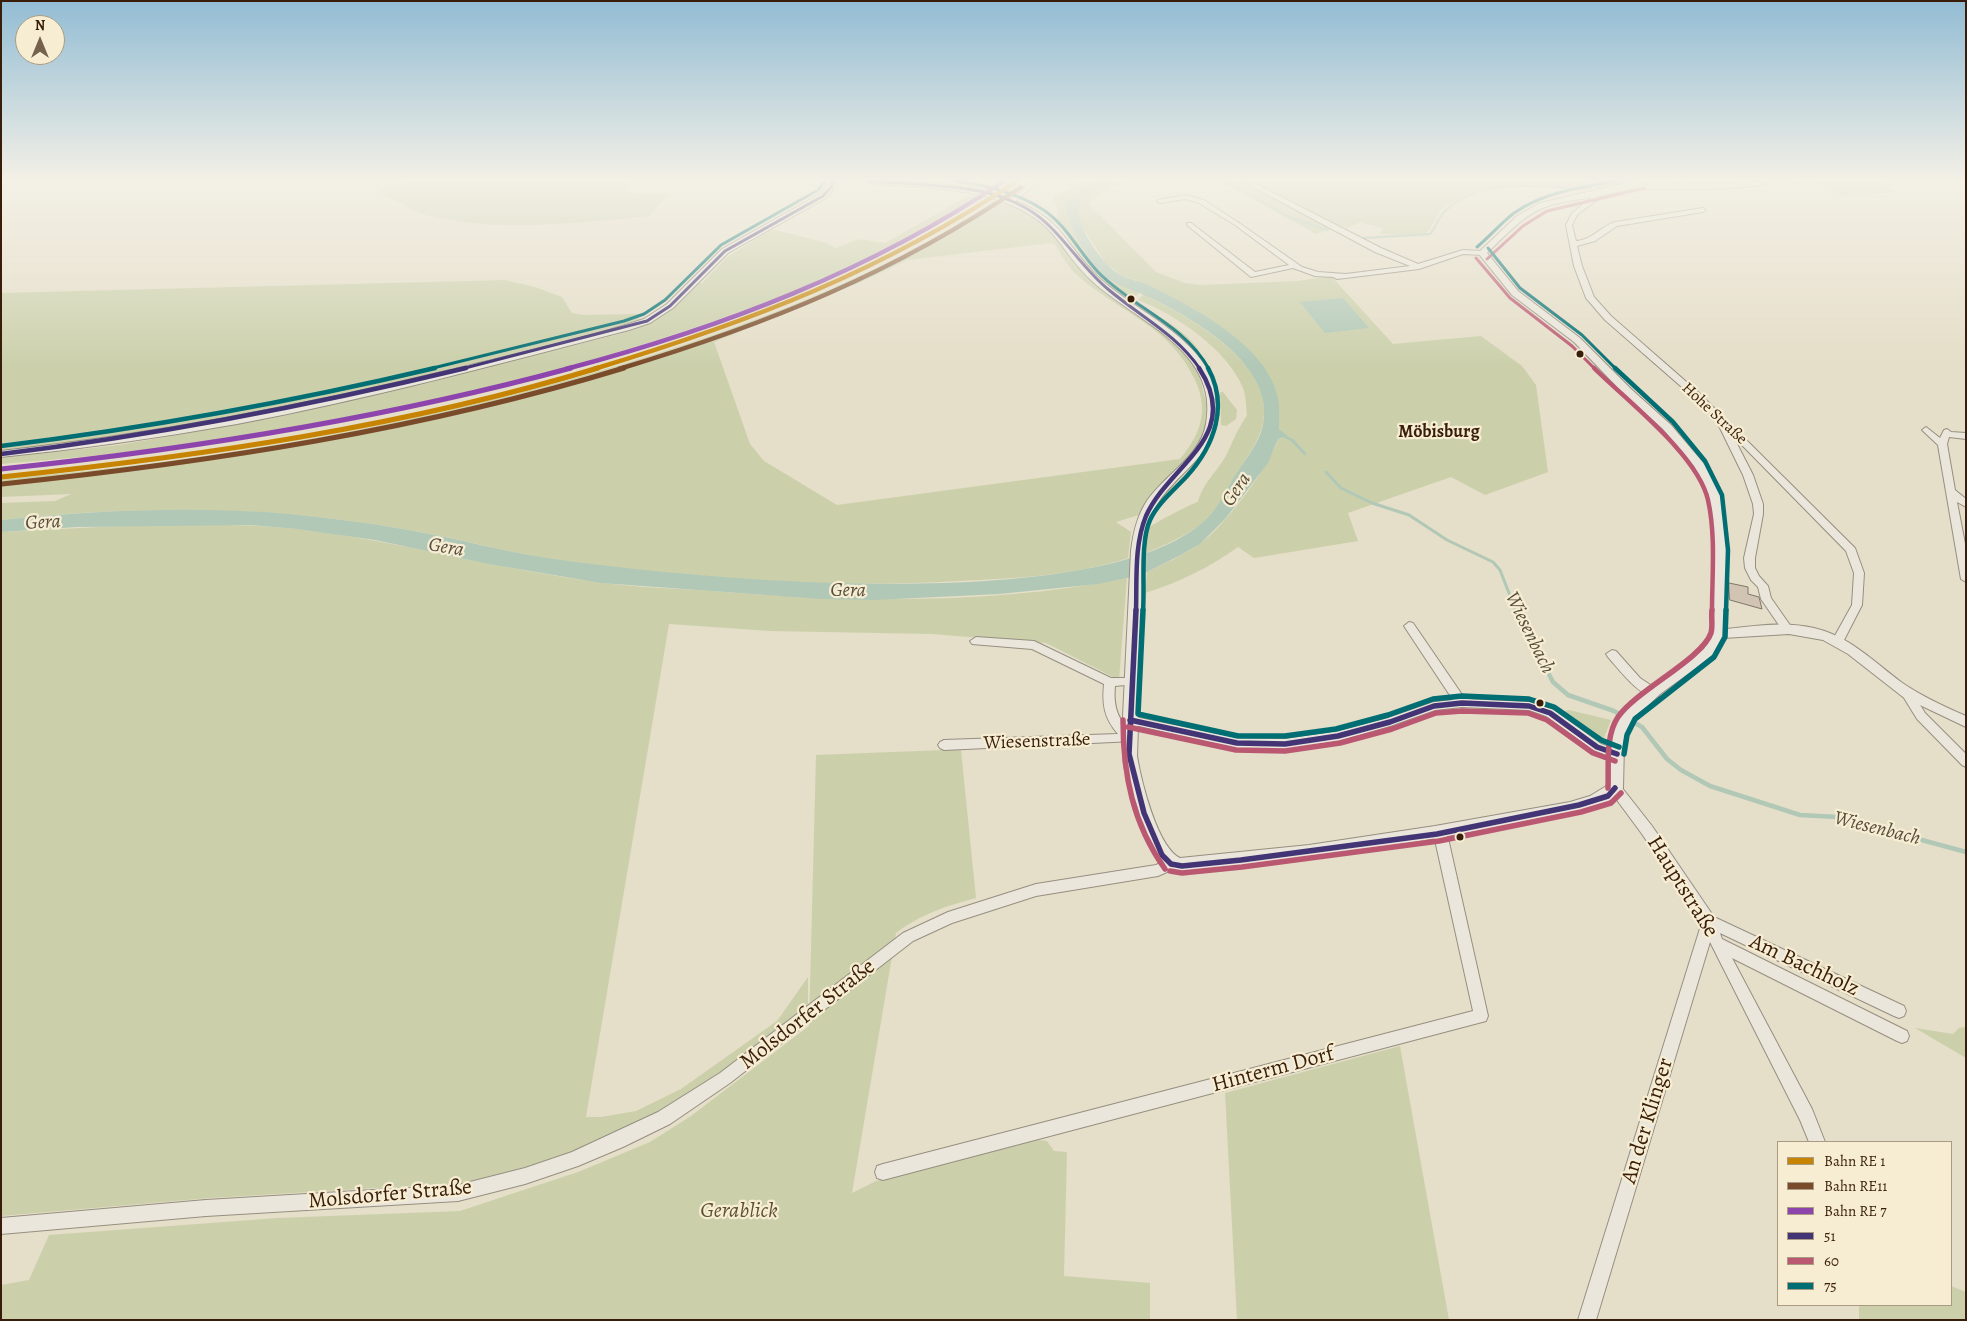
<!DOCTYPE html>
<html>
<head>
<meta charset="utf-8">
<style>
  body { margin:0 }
  #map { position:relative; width:1967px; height:1321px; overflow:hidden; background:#e5dec8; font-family:Alegreya,serif }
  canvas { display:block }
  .frame { position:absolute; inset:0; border:2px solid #381e0a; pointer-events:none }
  .legend { position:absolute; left:1777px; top:1141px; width:175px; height:165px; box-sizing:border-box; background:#f7edd3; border:1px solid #ab9a83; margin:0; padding:6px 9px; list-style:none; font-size:15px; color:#381e0a }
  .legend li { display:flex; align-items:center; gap:10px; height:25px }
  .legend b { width:25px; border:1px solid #ab9a83 }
  .north { position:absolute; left:15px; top:15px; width:50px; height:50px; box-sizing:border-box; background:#f7edd3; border:1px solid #ab9a83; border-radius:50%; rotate:0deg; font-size:14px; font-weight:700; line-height:20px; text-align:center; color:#381e0a }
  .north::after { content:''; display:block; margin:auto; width:18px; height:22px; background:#75614c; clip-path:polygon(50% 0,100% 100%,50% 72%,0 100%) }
</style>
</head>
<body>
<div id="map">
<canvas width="1967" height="1321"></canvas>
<div class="frame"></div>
<ul class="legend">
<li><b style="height:6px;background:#c78402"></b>Bahn RE 1</li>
<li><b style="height:6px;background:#7a4b2a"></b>Bahn RE11</li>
<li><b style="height:6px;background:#8e44ad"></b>Bahn RE 7</li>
<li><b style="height:6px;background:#423475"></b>51</li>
<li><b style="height:6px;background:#ba5872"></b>60</li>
<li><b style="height:6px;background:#006e72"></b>75</li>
</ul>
<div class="north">N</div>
</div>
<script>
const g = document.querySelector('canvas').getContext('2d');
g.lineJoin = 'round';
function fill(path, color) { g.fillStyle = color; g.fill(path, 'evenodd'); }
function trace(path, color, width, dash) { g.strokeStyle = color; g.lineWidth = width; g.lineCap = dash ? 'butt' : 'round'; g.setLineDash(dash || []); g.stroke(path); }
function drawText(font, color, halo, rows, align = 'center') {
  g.font = font + ' Alegreya,serif'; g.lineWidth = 4.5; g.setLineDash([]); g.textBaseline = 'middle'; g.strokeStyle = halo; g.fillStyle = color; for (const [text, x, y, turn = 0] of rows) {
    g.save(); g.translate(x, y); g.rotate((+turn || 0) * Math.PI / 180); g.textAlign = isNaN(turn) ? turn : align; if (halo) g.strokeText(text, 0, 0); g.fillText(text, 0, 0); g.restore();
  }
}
const green = new Path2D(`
  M 416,181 L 632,181 L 623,192 L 667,195 L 650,216 C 576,223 499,233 426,215 C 409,210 391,197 375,189 Z
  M 1082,181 L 1100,181 C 1089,186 1074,191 1068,202 C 1062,213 1088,258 1097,268 C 1107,278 1126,287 1140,292 L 1136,296 C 1094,293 1082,248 1056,223 C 1058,213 1059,208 1053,199 L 1055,196 Z
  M 1115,181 L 1130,181 L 1101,193 L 1089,204 L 1156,272 L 1185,283 L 1200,285 L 1297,281 L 1331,276 L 1393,344 L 1481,336 L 1522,366 L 1536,385 L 1548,472 L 1485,495 L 1451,477 L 1348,513 L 1358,541 L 1254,558 L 1238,547 C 1209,568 1179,582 1145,593 L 1147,572 C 1164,564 1182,556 1198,545 C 1222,530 1270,466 1278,439 L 1287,437 L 1279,429 L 1279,420 L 1261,365 L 1238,340 L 1195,310 L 1151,286 L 1121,275 L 1105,262 L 1080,223 L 1077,209 L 1081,198 Z
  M 1219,181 L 1583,181 L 1590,186 L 1490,188 L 1467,194 L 1440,210 L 1429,231 L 1422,235 L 1379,234 L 1384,229 L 1361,222 L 1347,228 L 1341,226 L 1316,234 Z
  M 1785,181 L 1876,181 L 1899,192 L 1842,196 L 1816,183 L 1794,184 Z
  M 968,196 L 977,197 C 876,263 764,306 650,342 C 440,409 221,447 1,464 L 1,458 L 119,445 L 267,419 L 616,335 C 651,325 676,311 698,283 L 702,283 L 726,258 L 769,231 L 775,230 L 827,243 L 835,248 L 859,239 L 885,243 Z
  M 993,201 L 1007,204 L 1025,212 L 1053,230 L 1086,276 L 1167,334 L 1192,362 L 1200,379 L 1208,408 L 1204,431 L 1195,448 L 1148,501 L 1139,515 L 1116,522 L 1131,532 L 1128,558 C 1074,576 1016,578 959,581 C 820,589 677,578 539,557 C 511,552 483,545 455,539 C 413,530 369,523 326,518 C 218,506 109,508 1,520 L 1,503 L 55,501 L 71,494 L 1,497 L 1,479 C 225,461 448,420 662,352 C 777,315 892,269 993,201 ZM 1051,243 L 1055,245 C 1062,256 1068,267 1078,276 C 1120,313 1172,327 1196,382 C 1209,412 1200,435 1180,459 L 837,505 L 764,461 L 750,444 L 714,342 L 863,281 L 907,260 Z
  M 505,280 L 535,287 L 562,297 L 572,313 L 584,315 L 638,314 L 634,318 L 644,319 L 615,329 L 307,404 L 177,429 L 1,451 L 1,293 Z
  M 1144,294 C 1187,317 1276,362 1263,423 C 1259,442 1245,460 1235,476 C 1229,485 1226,495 1220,503 C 1201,531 1175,540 1146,553 L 1147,529 C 1152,524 1191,504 1198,502 C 1203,482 1218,471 1227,454 C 1233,440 1239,427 1247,415 C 1246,406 1246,396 1243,388 C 1228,350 1175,314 1138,300 Z
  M 1145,310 C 1162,316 1197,339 1201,356 Z
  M 1220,392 L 1223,392 L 1237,410 L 1236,419 L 1226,426 L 1221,425 Z
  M 138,525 C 191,525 245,523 298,529 C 399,541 497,569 598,582 C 636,588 675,588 713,591 C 849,602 993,605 1127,578 L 1119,680 L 1046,643 L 932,634 L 770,631 L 669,624 L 586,1117 L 601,1117 L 636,1111 L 681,1089 L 777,1021 L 808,977 L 808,1010 C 767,1039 726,1072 683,1098 C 618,1139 535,1168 460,1183 L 210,1198 L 1,1216 L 1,532 Z
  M 1569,710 L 1611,720 L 1604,738 L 1595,737 L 1565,715 L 1565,711 Z
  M 944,750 L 961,750 L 976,898 C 946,906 921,914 896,933 L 852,1193 L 876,1181 L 1038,1140 L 1047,1141 L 1054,1151 L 1067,1152 L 1064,1276 L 1150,1283 L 1150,1320 L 1,1320 L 1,1285 L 29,1280 L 49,1235 L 278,1218 L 460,1211 L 578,1172 L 650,1142 L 691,1116 L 809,1026 L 816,755 Z
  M 1966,1027 L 1966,1058 L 1915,1028 L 1953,1034 L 1959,1028 Z
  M 1400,1046 L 1449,1320 L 1237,1320 L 1225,1093 Z
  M 1951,1286 L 1966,1292 L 1966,1320 L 1859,1320 L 1859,1305 L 1951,1305 Z`);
const water = new Path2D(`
  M 1100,181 L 1115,181 L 1082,198 C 1070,220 1100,262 1119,274 C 1129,280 1141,281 1151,286 C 1195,309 1267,345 1278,398 C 1280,408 1279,419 1279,429 L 1288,436 L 1278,439 L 1268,463 L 1226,518 L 1200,544 L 1181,555 L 1147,572 L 1127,578 L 1098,584 L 999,594 L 875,600 L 822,599 L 601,583 L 489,564 L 375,540 L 297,529 L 250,525 L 77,527 L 1,532 L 1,520 C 96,510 194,506 290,514 C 335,519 380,524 424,533 C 463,540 502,551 541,557 C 677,578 1118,622 1212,513 C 1221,502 1227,489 1234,477 C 1244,461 1259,444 1263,425 C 1275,368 1203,325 1161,303 C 1144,293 1124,289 1107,278 C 1094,270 1064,221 1067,206 C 1070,192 1089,186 1100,181 Z
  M 1343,298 L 1369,328 L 1325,333 L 1300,302 Z`);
const streamFar2 = new Path2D(`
  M 1225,181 L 1291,218 L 1327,230
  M 1596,189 L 1631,181
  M 1363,238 L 1430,234 C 1436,227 1438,218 1445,211 C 1481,176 1544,187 1590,189`);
const streamFar1 = new Path2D(`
  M 1282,435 L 1292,440 L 1305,454
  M 1326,472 L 1341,488 L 1372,503 L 1409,515 L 1447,540 L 1493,562 L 1500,570 L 1516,611`);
const stream = new Path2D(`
  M 1515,610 L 1553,682 L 1568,695 L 1614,711 L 1642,727 L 1667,759 L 1681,770 L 1710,786 L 1800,815 L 1837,817 L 1966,852`);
const building = new Path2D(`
  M 1729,583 L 1748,587 L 1748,594 L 1759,597 L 1762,609 L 1730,600 Z`);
const minor = new Path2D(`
  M 964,181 L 970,181 L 964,192 L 960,192 Z
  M 1032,181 L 1039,181 L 1013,203 L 1009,203 L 1009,201 Z
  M 1242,181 L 1250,181 L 1381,248 L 1418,264 L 1463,250 L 1482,251 L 1486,253 L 1482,255 L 1463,254 L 1419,269 L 1337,279 L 1333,277 L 1315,276 L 1293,268 L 1251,277 L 1187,225 L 1187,223 L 1191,223 L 1255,272 L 1289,265 L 1235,225 L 1199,203 L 1185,199 L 1160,203 L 1157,201 L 1158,200 L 1185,195 L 1204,200 L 1239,223 L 1302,267 L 1318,272 L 1346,274 L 1410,266 L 1375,252 Z
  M 1772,181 C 1757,192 1651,189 1626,189 L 1623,187 L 1626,185 L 1716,184 Z
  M 1592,191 L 1594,192 L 1598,199 L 1577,215 L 1572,225 L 1576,241 C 1592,240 1600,227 1615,222 L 1703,208 L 1706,210 L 1703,212 L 1617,226 L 1595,241 L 1577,246 L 1582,266 L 1594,297 L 1611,316 L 1698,392 L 1855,548 L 1864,573 L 1862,605 L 1842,644 L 1838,645 L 1832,641 L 1852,605 L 1854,573 L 1846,551 L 1733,436 L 1753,475 L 1763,504 L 1763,514 L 1755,558 L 1755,568 L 1759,576 L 1768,586 L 1771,598 L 1792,628 L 1787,632 L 1783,631 L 1761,599 L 1758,587 L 1751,580 L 1745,568 L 1744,558 L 1754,514 L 1753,504 L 1743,475 L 1719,426 L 1721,424 L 1692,396 L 1605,320 L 1586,298 L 1574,266 L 1566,225 L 1572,213 L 1591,198 L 1589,193 Z
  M 1926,427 L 1940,438 L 1944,430 L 1947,429 L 1951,432 L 1966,433 L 1966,439 L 1949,437 L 1947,444 L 1955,490 L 1966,499 L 1966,507 L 1957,502 L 1966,549 L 1966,582 L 1961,579 L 1938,445 L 1922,430 Z
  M 1409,622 L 1413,623 L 1465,699 L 1529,702 L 1554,710 L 1601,744 L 1621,751 L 1623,754 L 1621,757 L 1617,759 L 1593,750 L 1546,716 L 1529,710 L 1462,707 L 1435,710 L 1390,726 L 1338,741 L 1285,749 L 1237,748 L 1130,724 L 1126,723 L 1124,720 L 1126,717 L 1130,716 L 1237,738 L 1285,739 L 1338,731 L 1388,718 L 1434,702 L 1453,700 L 1404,626 Z
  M 976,637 L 1034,641 L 1111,678 L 1136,678 L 1138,681 L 1136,684 L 1115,686 C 1113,708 1118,720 1134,735 L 1136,738 L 1134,741 L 944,750 L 940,748 L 938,745 L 940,742 L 944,740 L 1118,734 C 1104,718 1102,704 1104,684 L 1032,649 L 972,644 L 970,641 Z
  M 1612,650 L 1616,651 L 1640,678 L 1658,690 L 1660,693 L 1658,696 C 1642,701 1618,668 1608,657 L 1606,654 Z
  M 1907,689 L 1911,690 L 1925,713 L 1966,754 L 1966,767 L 1962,765 L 1917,719 L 1901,693 L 1903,690 Z
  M 1615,783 L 1619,784 L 1652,826 L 1714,917 L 1904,1006 L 1906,1011 L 1904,1016 L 1899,1018 L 1894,1016 L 1720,933 L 1722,939 L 1907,1031 L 1909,1036 L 1907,1041 L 1902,1043 L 1897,1041 L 1732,958 L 1812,1109 L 1825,1142 L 1809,1142 L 1800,1120 L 1710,942 L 1596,1320 L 1578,1320 L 1702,922 L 1642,834 L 1611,792 L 1609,788 L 1611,784 Z
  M 1437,829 L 1442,830 L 1448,838 L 1488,1016 L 1486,1021 L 883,1180 L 877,1178 L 875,1172 L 877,1166 L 883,1164 L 1473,1011 L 1435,840 L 1431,834 L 1432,830 Z
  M 1171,858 L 1176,860 L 1178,864 L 1176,868 L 1158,876 L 1036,896 L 952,923 L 913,941 L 730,1083 L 670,1124 L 623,1147 L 578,1166 L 525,1184 L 458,1201 L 206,1216 L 1,1234 L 1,1218 L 206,1200 L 458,1185 L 525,1168 L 572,1152 L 658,1112 L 720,1073 L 903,933 L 948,912 L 1036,884 L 1156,865 Z`);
const tertiary = new Path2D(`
  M 829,181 L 837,181 L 836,186 L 826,198 L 728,253 L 673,308 L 650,323 L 629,330 C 499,364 369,399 237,424 C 158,438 80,449 1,457 L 1,451 C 153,434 302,406 450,370 C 515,354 581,340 644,319 L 667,304 L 722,249 L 820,194 L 828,185 Z
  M 865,181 C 915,181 972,182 1018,202 C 1064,221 1066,246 1097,276 C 1139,316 1216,340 1218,408 C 1220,454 1175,472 1155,508 C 1147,521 1145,536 1144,551 L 1137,756 C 1141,780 1157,847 1180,858 L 1309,845 L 1435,826 L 1570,802 L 1590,796 L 1608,785 L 1609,744 L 1616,722 L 1637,698 L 1704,649 L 1711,634 L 1715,550 L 1709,497 L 1694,466 L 1663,429 L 1623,393 L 1574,342 L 1512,295 L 1478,253 L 1517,216 L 1540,203 L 1635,181 L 1646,181 C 1628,195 1573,198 1548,206 C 1524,214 1505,236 1487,253 L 1518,291 L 1580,338 L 1631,389 L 1671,425 L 1705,465 L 1721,497 L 1727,550 L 1726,629 C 1755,626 1785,621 1814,628 C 1849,636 1873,661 1901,682 C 1921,696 1943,706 1966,716 L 1966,727 L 1903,697 L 1848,654 L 1823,640 L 1789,634 L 1723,638 L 1714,655 L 1660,694 L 1635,718 L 1628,728 L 1624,744 L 1623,788 L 1612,799 L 1601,805 L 1556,817 L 1351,853 L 1182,873 L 1165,866 L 1154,854 L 1134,805 L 1124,766 L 1122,737 L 1131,551 C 1133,535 1136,519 1145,504 C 1162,476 1200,458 1206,424 C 1220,351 1136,321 1093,282 C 1059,251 1059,225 1011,205 C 968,186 915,188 869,183 Z`);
const bus1Far2 = new Path2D(`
  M 869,181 C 925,186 999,181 1044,221 C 1068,242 1084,270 1109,290 C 1141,317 1176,334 1200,369
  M 461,369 L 647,321 L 670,306 L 725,251 L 823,196 L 832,186 L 833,181`);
const bus1Far1 = new Path2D(`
  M 1,454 C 158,435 312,405 466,368
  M 1136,611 C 1137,580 1134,545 1146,516 C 1169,464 1244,437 1199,368`);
const bus1 = new Path2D(`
  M 1136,610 L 1129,754 L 1144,813 L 1162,855 L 1171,864 L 1182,866 L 1241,860 L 1437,834 L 1579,805 L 1608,796 L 1615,788
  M 1130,720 L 1237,743 L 1285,744 L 1338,736 L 1390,722 L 1434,706 L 1462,703 L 1529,706 L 1550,713 L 1597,747 L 1617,754`);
const bus2Far2 = new Path2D(`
  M 1476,258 L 1510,298 L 1572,346 L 1595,369
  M 1487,259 L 1523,226 L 1547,211 L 1645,188`);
const bus2Far1 = new Path2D(`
  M 1594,368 C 1627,401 1698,455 1708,500 C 1716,536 1712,575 1712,611`);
const bus2 = new Path2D(`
  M 1123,720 C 1123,775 1133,824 1165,869
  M 1128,727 L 1236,750 L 1285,751 L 1340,743 L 1392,729 L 1436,713 L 1462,711 L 1528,713 L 1547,720 L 1593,753 L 1615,761
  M 1608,788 C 1609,766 1605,736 1618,717 C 1637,690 1702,659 1711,633 C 1713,626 1711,617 1712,610
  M 1170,871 L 1182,873 L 1242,867 L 1439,841 L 1581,812 L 1611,803 L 1621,793`);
const bus3Far2 = new Path2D(`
  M 955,181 C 985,185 1016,192 1042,209 C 1067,225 1078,251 1098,272 C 1133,308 1184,324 1209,369
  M 1477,247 C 1490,236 1501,223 1514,213 C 1544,192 1582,187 1617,181
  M 1488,248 L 1520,288 L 1582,335 L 1616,369
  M 429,369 L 624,321 L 644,314 L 665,300 L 721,245 L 818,190 L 825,181`);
const bus3Far1 = new Path2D(`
  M 1615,368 L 1673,422 L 1705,461 L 1722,495 L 1728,550 L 1726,611
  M 1,446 C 147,428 291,402 435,368
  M 1143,611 C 1145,586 1140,542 1150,520 C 1158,503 1174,490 1187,476 C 1214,446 1229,406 1208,368`);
const bus3 = new Path2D(`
  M 1143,610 L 1138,714 L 1238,736 L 1285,736 L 1336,729 L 1388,715 L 1433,699 L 1462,696 L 1529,699 L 1554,707 L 1601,740 L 1619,747
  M 1624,754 L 1627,735 L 1635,719 L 1714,657 L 1725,637 L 1726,610`);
const rail1Far1 = new Path2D(`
  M 594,369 C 749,322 881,272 1017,181`);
const rail1 = new Path2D(`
  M 1,477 C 202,456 404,427 598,368`);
const rail2Far1 = new Path2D(`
  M 619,369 C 765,325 895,273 1021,187`);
const rail2 = new Path2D(`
  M 2,484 C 212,462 421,430 624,368`);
const rail3Far1 = new Path2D(`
  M 566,369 C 721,328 871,271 1004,181`);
const rail3 = new Path2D(`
  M 1,469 C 194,449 383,419 571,368`);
const markers = [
  [1131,299,4.5,"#381e0a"],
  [1580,354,4.5,"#381e0a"],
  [1540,703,4.5,"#381e0a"],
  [1460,837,4.5,"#381e0a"]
];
const farStreetnames = [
  ["Hohe Straße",1714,414,43]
];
const farQuarternames = [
  ["Möbisburg",1439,433]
];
const streetNames = [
  ["Wiesenstraße",1037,742,-2]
];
const waterNames = [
  ["Gera",1237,490,-56],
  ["Gera",43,523,-3],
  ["Gera",446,548,10],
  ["Gera",848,591,1],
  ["Wiesenbach",1529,633,64],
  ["Wiesenbach",1877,829,14]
];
const nearStreetnames = [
  ["Hauptstraße",1682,887,58],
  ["Am Bachholz",1804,966,25],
  ["Molsdorfer Straße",808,1015,-38],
  ["Hinterm Dorf",1273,1070,-15],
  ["An der Klinger",1648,1121,-73],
  ["Molsdorfer Straße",390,1195,-5]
];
const nearParknames = [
  ["Gerablick",739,1212]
];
fill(green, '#cbd0ab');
fill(water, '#b1c8b7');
trace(streamFar2, '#b1c8b7', 2.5);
trace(streamFar1, '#b1c8b7', 3);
trace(stream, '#b1c8b7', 4.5);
fill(building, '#d1c4b3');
trace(building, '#7e7668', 1);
trace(minor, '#968f80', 2);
trace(tertiary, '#968f80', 2);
fill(minor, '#eae6dc');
fill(tertiary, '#eae6dc');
trace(bus1Far2, '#423475', 3);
trace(bus1Far1, '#423475', 4.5);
trace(bus1, '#423475', 5.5);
trace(bus2Far2, '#ba5872', 3);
trace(bus2Far1, '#ba5872', 4.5);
trace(bus2, '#ba5872', 5.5);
trace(bus3Far2, '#006e72', 3);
trace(bus3Far1, '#006e72', 4.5);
trace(bus3, '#006e72', 5.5);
trace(rail1Far1, '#c78402', 4.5);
trace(rail1, '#c78402', 5);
trace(rail2Far1, '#7a4b2a', 4.5);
trace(rail2, '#7a4b2a', 5);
trace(rail3Far1, '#8e44ad', 4.5);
trace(rail3, '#8e44ad', 5);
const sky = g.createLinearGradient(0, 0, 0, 366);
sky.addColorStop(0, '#92bcd4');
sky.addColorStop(0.49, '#f3f0e6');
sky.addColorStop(1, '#f3f0e600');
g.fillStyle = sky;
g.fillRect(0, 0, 1967, 366);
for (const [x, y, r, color] of markers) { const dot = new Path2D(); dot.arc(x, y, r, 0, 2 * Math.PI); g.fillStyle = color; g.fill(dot); trace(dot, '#f7edd3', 2); }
drawText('16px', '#381e0a', '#f7edd3', farStreetnames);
drawText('bold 18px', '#381e0a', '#f7edd3', farQuarternames);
drawText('19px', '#381e0a', '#f7edd3', streetNames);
drawText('italic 20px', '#564e3c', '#f7edd3', waterNames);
drawText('22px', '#381e0a', '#f7edd3', nearStreetnames);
drawText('italic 22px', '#5e5033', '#f7edd3', nearParknames);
</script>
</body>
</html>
